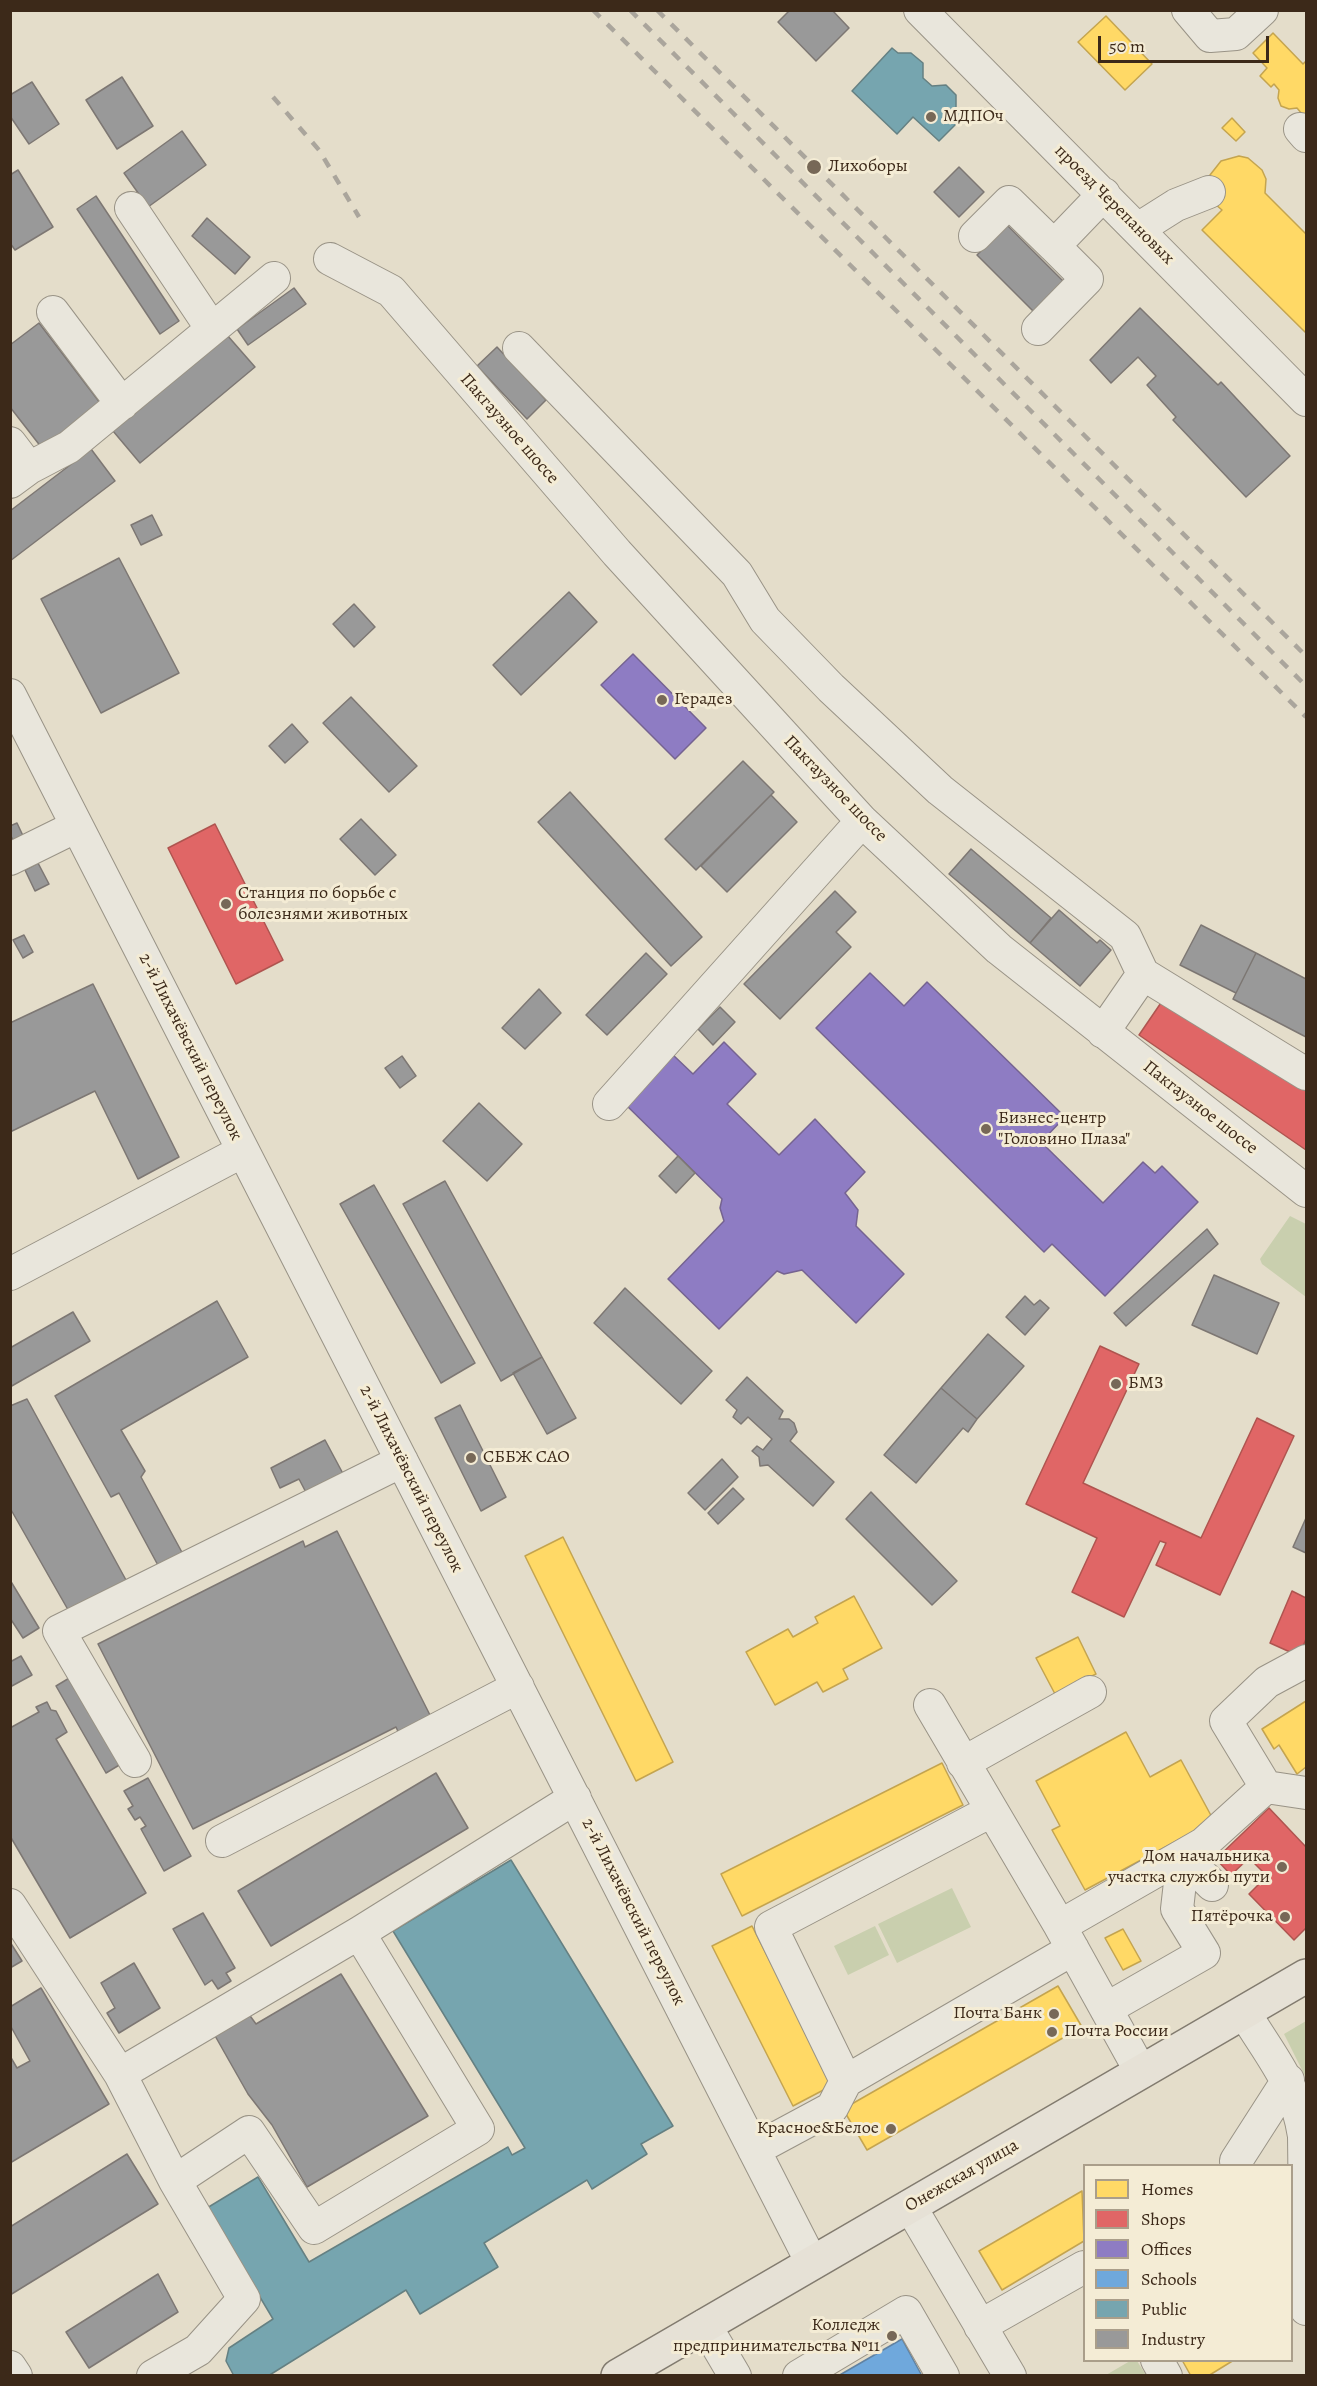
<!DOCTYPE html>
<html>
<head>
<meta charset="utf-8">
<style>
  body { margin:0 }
  #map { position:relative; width:1317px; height:2386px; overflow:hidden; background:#e4ddca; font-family:Alegreya,serif }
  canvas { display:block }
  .frame { position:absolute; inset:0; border:12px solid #3c2919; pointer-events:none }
  .legend { position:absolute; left:1083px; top:2164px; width:210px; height:198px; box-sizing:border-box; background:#f4ecd5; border:2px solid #aa9e8a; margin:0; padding:8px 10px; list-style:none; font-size:18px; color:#3c2919 }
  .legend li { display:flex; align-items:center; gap:12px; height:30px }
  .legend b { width:30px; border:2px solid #aa9e8a }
  .scale { position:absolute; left:1098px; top:36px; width:171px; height:27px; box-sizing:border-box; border:3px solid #3c2919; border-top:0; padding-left:8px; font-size:18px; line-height:21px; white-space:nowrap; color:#3c2919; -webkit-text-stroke:4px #f4ecd5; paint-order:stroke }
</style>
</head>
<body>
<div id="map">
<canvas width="1317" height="2386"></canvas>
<div class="frame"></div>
<ul class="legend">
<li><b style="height:16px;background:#ffd966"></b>Homes</li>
<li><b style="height:16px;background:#e06666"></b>Shops</li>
<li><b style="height:16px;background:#8e7cc3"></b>Offices</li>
<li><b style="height:16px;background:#6fa8dc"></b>Schools</li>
<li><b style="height:16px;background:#76a5af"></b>Public</li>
<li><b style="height:16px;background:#999"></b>Industry</li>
</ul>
<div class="scale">50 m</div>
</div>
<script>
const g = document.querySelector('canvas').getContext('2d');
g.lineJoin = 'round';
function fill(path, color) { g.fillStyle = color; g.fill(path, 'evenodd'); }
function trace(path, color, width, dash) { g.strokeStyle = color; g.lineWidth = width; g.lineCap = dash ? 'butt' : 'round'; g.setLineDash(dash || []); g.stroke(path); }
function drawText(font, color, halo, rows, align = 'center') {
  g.font = font + ' Alegreya,serif'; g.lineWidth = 6; g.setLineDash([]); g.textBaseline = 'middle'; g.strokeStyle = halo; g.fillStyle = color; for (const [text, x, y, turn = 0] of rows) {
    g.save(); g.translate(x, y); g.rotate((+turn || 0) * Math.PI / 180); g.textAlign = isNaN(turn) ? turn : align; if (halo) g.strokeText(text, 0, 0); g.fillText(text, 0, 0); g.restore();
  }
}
const green = new Path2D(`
  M 1290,1216 L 1306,1224 L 1306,1297 L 1262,1264 L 1260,1259 Z
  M 952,1888 L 971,1927 L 897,1963 L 878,1924 Z
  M 875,1926 L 889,1955 L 848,1975 L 834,1946 Z
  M 1306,2021 L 1306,2020 L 1306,2078 L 1284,2034 Z
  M 1130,2361 L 1137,2361 L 1146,2375 L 1106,2375 Z`);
const homes = new Path2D(`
  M 1106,16 L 1152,64 L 1125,90 L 1078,42 Z
  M 1273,33 L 1303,64 L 1306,61 L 1306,124 L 1299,116 L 1302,114 L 1297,108 L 1289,109 L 1281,106 L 1278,98 L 1279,90 L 1274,84 L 1271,87 L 1260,76 L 1267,68 L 1253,53 Z
  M 1232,118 L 1245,132 L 1236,141 L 1222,128 Z
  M 1239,156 L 1248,158 L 1262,170 L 1266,179 L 1265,193 L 1306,234 L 1306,333 L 1202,230 L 1222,210 L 1215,204 L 1208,183 L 1210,175 L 1221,161 Z
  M 563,1537 L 673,1762 L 636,1781 L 525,1556 Z
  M 854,1596 L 882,1648 L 843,1669 L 848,1679 L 823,1692 L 817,1682 L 775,1705 L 746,1652 L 788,1629 L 793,1637 L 818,1623 L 815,1617 Z
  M 1078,1637 L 1096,1674 L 1055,1694 L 1036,1658 Z
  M 1306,1701 L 1306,1767 L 1297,1774 L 1279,1745 L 1274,1749 L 1262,1729 Z
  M 1126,1732 L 1150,1777 L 1181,1760 L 1214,1821 L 1085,1890 L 1052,1830 L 1060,1826 L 1036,1781 Z
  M 942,1763 L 963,1805 L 742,1916 L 721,1874 Z
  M 752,1926 L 833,2085 L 793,2106 L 712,1946 Z
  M 1123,1929 L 1141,1961 L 1123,1970 L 1105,1938 Z
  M 1058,1986 L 1082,2027 L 867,2150 L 843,2109 Z
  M 1082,2191 L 1084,2241 L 1002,2290 L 979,2251 Z
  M 1182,2360 L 1234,2360 L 1208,2376 L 1191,2376 Z`);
const shops = new Path2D(`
  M 215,824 L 283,960 L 236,984 L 168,848 Z
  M 1167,994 L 1306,1090 L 1306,1150 L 1139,1035 Z
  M 1100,1346 L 1139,1364 L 1083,1483 L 1201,1538 L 1257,1418 L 1294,1436 L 1220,1595 L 1156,1565 L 1166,1543 L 1160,1541 L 1124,1617 L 1072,1592 L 1097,1538 L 1026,1504 Z
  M 1292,1591 L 1306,1598 L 1306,1639 L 1299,1656 L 1270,1643 Z
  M 1269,1808 L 1306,1847 L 1306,1928 L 1294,1940 L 1249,1894 L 1267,1876 L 1249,1858 L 1231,1875 L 1216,1859 Z`);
const offices = new Path2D(`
  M 633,654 L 706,728 L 675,759 L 601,685 Z
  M 870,973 L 904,1006 L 927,982 L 1065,1117 L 1041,1142 L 1103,1203 L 1143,1162 L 1155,1173 L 1162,1166 L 1198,1202 L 1105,1296 L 1052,1244 L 1044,1252 L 816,1028 Z
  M 724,1042 L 756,1074 L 727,1104 L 779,1155 L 815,1119 L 865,1172 L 845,1193 L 858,1210 L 856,1226 L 904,1274 L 856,1323 L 802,1270 L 784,1274 L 777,1271 L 719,1329 L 668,1279 L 724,1221 L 720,1208 L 722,1199 L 625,1104 L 672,1054 L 693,1074 Z`);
const schools = new Path2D(`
  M 902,2339 L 922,2376 L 838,2376 Z`);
const public = new Path2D(`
  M 892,48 L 898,53 L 911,53 L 923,63 L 923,78 L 932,86 L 946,85 L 956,95 L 956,108 L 964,116 L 939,141 L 913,117 L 897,134 L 852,91 Z
  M 511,1860 L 673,2126 L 641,2144 L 647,2154 L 592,2189 L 587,2180 L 484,2243 L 498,2267 L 420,2314 L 406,2290 L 268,2376 L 234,2376 L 226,2361 L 229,2348 L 273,2319 L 207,2208 L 258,2177 L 309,2262 L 508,2147 L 512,2155 L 525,2148 L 393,1931 Z`);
const industry = new Path2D(`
  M 790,10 L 832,10 L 849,28 L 816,61 L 778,22 Z
  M 122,77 L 153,126 L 117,149 L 86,100 Z
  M 32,82 L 59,124 L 29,144 L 10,116 L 10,95 Z
  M 182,131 L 206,165 L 148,207 L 124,173 Z
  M 959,167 L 984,192 L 959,217 L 934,192 Z
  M 18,170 L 53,227 L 15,250 L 10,243 L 10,175 Z
  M 96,196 L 179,321 L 160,334 L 77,209 Z
  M 207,218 L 250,257 L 235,274 L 192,236 Z
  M 1007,225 L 1066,284 L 1036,314 L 977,255 Z
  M 294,288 L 306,304 L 248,345 L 237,329 Z
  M 1140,308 L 1218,385 L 1221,382 L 1290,456 L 1246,497 L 1173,420 L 1176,417 L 1147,385 L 1156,376 L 1138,357 L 1111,383 L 1090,360 Z
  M 39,323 L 104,408 L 45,452 L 10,407 L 10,345 Z
  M 227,335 L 255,367 L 140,463 L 113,431 Z
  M 497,347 L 546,400 L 527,419 L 477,366 Z
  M 91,449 L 115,481 L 10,561 L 10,511 Z
  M 152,515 L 162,535 L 141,545 L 131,525 Z
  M 119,558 L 179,673 L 101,713 L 41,599 Z
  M 569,592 L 597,622 L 521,695 L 493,665 Z
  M 354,604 L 375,627 L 354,647 L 333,624 Z
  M 351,697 L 417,766 L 389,792 L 323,723 Z
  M 292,724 L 308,742 L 285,763 L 269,746 Z
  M 743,761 L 774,792 L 696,870 L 665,839 Z
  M 570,792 L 702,937 L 671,966 L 538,822 Z
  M 771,795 L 797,822 L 727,892 L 701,866 Z
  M 361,819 L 396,855 L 375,875 L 340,839 Z
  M 17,823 L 25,840 L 15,844 L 10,834 L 10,826 Z
  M 971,849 L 1051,918 L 1030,943 L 949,874 Z
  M 38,863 L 49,884 L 35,891 L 25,870 Z
  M 835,891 L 856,912 L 836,932 L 851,947 L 780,1019 L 744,984 Z
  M 1059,910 L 1097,943 L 1100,940 L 1111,950 L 1080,986 L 1030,943 Z
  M 1201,925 L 1256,953 L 1236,993 L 1180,965 Z
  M 24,935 L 33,952 L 23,958 L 13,940 Z
  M 646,953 L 667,974 L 607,1035 L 586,1015 Z
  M 1256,953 L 1306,979 L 1306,1037 L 1233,999 Z
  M 93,984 L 179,1157 L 138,1179 L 95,1091 L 10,1132 L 10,1023 Z
  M 539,989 L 561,1013 L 525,1049 L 502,1028 Z
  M 720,1007 L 735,1022 L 713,1045 L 698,1029 Z
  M 402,1056 L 416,1076 L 400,1088 L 385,1068 Z
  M 479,1103 L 522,1144 L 487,1181 L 443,1141 Z
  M 678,1156 L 695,1173 L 676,1193 L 659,1176 Z
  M 445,1181 L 542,1357 L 501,1381 L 403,1204 Z
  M 374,1185 L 475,1363 L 441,1383 L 340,1204 Z
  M 1207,1229 L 1218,1244 L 1126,1326 L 1114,1313 Z
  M 1214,1275 L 1279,1303 L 1257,1354 L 1192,1325 Z
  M 625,1288 L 712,1371 L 681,1404 L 594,1323 Z
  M 1025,1296 L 1034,1305 L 1040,1300 L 1049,1308 L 1025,1335 L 1006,1317 Z
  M 217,1301 L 248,1357 L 121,1430 L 145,1471 L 141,1477 L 184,1556 L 160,1569 L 119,1493 L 111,1497 L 55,1396 Z
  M 73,1312 L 90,1341 L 10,1387 L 10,1348 Z
  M 988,1334 L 1024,1366 L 977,1419 L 941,1388 Z
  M 542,1357 L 576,1418 L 547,1434 L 513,1373 Z
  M 747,1377 L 783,1411 L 779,1419 L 789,1419 L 794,1423 L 797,1432 L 790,1441 L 834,1482 L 813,1506 L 768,1465 L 760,1466 L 759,1457 L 752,1451 L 757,1446 L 763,1450 L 772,1439 L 748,1417 L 741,1424 L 733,1417 L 737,1410 L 726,1400 Z
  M 941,1388 L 977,1419 L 968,1432 L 963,1428 L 916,1483 L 884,1455 Z
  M 27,1399 L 132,1591 L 75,1622 L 10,1508 L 10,1406 Z
  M 460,1405 L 506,1497 L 481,1511 L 435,1418 Z
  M 325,1440 L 348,1483 L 311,1502 L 299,1479 L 280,1488 L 271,1468 Z
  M 722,1459 L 738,1477 L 705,1510 L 688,1493 Z
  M 733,1488 L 744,1499 L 718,1524 L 708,1513 Z
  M 871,1492 L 957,1581 L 932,1605 L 846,1519 Z
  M 1306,1518 L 1306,1553 L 1293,1547 Z
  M 337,1531 L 433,1721 L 400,1736 L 396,1727 L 193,1829 L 98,1644 L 303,1541 L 305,1547 Z
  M 10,1580 L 39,1628 L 23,1638 L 10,1618 Z
  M 21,1656 L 32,1675 L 10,1687 L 10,1662 Z
  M 71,1677 L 121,1764 L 106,1773 L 56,1686 Z
  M 47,1702 L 51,1710 L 56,1711 L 67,1732 L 56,1739 L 146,1893 L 70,1938 L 10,1836 L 10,1728 L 39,1712 L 36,1707 Z
  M 436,1773 L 468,1828 L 271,1946 L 238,1891 Z
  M 148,1778 L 191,1856 L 164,1871 L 141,1829 L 146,1826 L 140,1817 L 135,1820 L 128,1809 L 133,1806 L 124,1791 Z
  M 203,1913 L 235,1968 L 226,1973 L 231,1981 L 218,1989 L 212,1980 L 205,1985 L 173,1929 Z
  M 10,1942 L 22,1961 L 10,1968 Z
  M 134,1963 L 160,2008 L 119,2033 L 107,2013 L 115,2008 L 101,1983 Z
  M 341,1974 L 428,2116 L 307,2187 L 272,2125 L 248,2094 L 214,2034 L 248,2013 L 256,2024 Z
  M 41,1988 L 109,2104 L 10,2163 L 10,2056 L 17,2068 L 30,2061 L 10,2025 L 10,2007 Z
  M 127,2154 L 158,2204 L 10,2295 L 10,2227 Z
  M 158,2274 L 178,2312 L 89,2368 L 66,2332 Z`);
const minor = new Path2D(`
  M 920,10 L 1306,400
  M 1188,10 L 1210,36 L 1236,34 L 1262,10
  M 1300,129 L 1306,136
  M 131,208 L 212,329
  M 1138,229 L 1176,205 L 1209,192
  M 975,236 L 1009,202 L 1054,246 L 1104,194
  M 330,259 L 391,291 L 617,553 L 862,821 L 999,949 L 1306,1191
  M 53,312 L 122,404
  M 1038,329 L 1087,279 L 1054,246
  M 519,348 L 737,574 L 765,620 L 831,688 L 940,790 L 1125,936 L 1143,974
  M 10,443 L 29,468
  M 10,482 L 29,468 L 69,447 L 274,278
  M 10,695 L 812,2263
  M 10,859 L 77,826
  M 1103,1032 L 1143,974 L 1306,1074
  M 609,1104 L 862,821
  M 10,1274 L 243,1151
  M 930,1705 L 1060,1926
  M 135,1761 L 59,1631 L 402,1461
  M 963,1763 L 1090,1692
  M 1266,1787 L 1226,1721 L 1267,1682 L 1306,1661
  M 222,1841 L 518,1687
  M 1183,1856 L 1212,1885
  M 10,1905 L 120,2074
  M 1106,2009 L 1204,1953 L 1177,1909 L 1183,1856
  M 1244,2012 C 1271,2057 1296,2083 1304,2136 L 1306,2309
  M 1141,2072 L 1060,1926 L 1203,1844 L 1266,1787 L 1306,1793
  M 846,2081 L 771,1927 L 991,1811
  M 754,2150 L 832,2108 L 846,2081 L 1073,1949
  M 1236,2161 L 1288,2080
  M 175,2181 L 120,2074 L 359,1933 L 575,1798
  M 910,2206 L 1010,2376
  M 705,2325 L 735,2376
  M 980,2326 L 1084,2267
  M 1157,2360 L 1166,2376
  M 10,2367 L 16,2376
  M 153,2376 L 198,2350 L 244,2299 L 175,2181 L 249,2132 L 314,2228 L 478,2129 L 359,1933
  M 799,2376 L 906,2312 L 943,2376`);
const major = new Path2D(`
  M 618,2376 L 1306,1976`);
const rail = new Path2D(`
  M 593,10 L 1306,717
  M 630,10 L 1306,686
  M 657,10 L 1306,656
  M 273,97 L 319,150 L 359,217`);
const markers = [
  [931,117,6,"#776857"],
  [814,167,8,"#776857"],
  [662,700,6,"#776857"],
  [226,904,6,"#776857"],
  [986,1129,6,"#776857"],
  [1116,1384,6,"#776857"],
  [471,1458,6,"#776857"],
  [1282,1867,6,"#776857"],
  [1285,1917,6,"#776857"],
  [1054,2014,6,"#776857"],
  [1052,2032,6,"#776857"],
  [891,2129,6,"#776857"],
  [892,2336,6,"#776857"]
];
const poiNames = [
  ["МДПОч",943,117],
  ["Лихоборы",828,167],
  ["Герадез",674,700],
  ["Станция по борьбе с",238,894],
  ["болезнями животных",238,915],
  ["Бизнес-центр",998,1119],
  ["\"Головино Плаза\"",998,1140],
  ["БМЗ",1128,1384],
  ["СББЖ САО",483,1458],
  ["Дом начальника",1270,1857,"right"],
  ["участка службы пути",1270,1878,"right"],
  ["Пятёрочка",1273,1917,"right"],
  ["Почта Банк",1042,2014,"right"],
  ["Почта России",1064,2032],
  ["Красное&Белое",879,2129,"right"],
  ["Колледж",880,2326,"right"],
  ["предпринимательства №11",880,2347,"right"]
];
const streetNames = [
  ["проезд Черепановых",1114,205,45],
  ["Пакгаузное шоссе",509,429,49],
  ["Пакгаузное шоссе",835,789,46],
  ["2-й Лихачёвский переулок",190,1047,63],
  ["Пакгаузное шоссе",1200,1108,38],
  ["2-й Лихачёвский переулок",411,1479,63],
  ["2-й Лихачёвский переулок",633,1912,63],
  ["Онежская улица",962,2176,-30]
];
fill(green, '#c9cfae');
fill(homes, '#ffd966');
trace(homes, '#c4a44f', 1.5);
fill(shops, '#e06666');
trace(shops, '#af544f', 1.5);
fill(offices, '#8e7cc3');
trace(offices, '#756390', 1.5);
fill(schools, '#6fa8dc');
trace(schools, '#6082a2', 1.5);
fill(public, '#76a5af');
trace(public, '#658082', 1.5);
fill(industry, '#999');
trace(industry, '#7d7773', 1.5);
trace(minor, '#999386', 34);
trace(major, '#827b6f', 36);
trace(minor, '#e9e6dc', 32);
trace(major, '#e6e1d6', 33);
trace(rail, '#aaa59c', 4.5, [10, 10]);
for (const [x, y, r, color] of markers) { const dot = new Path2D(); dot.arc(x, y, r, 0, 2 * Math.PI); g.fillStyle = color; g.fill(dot); trace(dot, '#f4ecd5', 2); }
drawText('18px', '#3c2919', '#f4ecd5', poiNames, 'left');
drawText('18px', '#3c2919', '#f4ecd5', streetNames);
</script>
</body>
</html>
